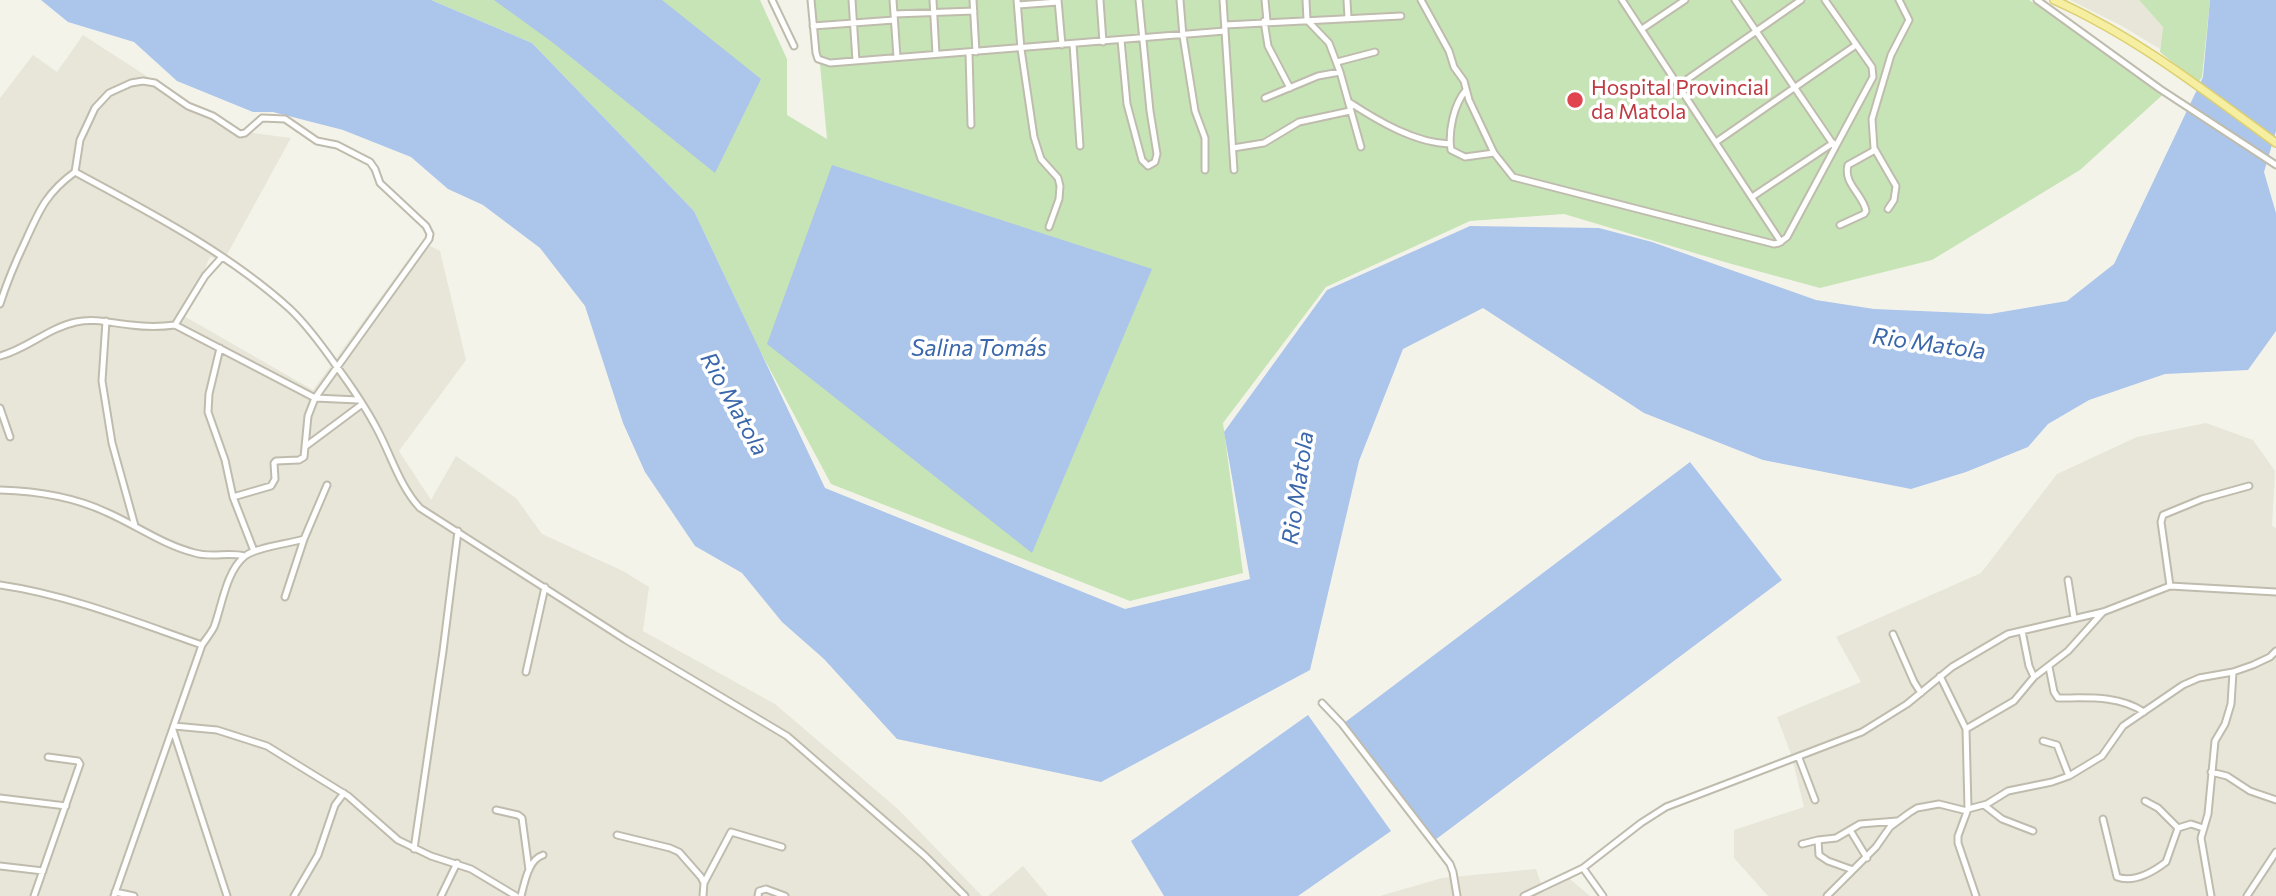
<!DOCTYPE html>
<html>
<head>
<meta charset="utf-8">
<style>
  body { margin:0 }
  canvas { display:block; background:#f4f3ea }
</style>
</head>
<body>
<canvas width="2276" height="896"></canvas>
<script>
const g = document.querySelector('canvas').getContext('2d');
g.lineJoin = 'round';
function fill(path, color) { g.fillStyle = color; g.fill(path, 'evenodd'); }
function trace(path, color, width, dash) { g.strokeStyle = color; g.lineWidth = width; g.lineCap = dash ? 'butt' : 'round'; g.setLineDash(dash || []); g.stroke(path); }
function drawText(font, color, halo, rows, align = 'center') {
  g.font = font + ' Commissioner,sans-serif'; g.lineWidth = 7; g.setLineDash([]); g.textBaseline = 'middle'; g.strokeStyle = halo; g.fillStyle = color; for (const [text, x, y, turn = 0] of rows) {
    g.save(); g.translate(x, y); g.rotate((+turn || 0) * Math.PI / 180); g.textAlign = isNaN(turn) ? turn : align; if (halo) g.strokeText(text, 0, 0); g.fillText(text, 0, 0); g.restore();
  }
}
const residential = new Path2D(`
  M 2070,0 L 2139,0 L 2163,27 L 2160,49 L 2122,26 Z
  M 83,35 L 230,130 L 291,138 L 224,260 L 210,257 L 184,316 L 313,390 L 415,250 L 423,242 L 440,251 L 466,360 L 399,451 L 431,500 L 456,456 L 516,498 L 542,534 L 623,571 L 649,587 L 643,631 L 775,704 L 898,809 L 982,896 L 0,896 L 0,98 L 33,55 L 57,72 Z
  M 2206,423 L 2253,440 L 2275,471 L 2272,526 L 2276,528 L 2276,896 L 1768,896 L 1734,858 L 1734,830 L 1804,807 L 1791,754 L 1777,717 L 1861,682 L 1836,637 L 1981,573 L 2057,474 L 2137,437 Z
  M 1023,866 L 1048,896 L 987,896 L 988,896 Z
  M 1536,869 L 1544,892 L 1570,879 L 1590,896 L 1380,896 L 1442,878 Z`);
const green = new Path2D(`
  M 431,0 L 760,0 L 787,59 L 787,115 L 827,139 L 814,0 L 2029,0 L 2168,90 L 2080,170 L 1932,260 L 1820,288 L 1728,263 L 1564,214 L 1470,221 L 1326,287 L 1223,423 L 1243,573 L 1130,601 L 831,484 L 759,349 L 694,211 L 532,43 Z
  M 2139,0 L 2210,0 L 2202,77 L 2198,83 L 2160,52 L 2163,27 Z`);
const water = new Path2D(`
  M 41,0 L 431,0 L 532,43 L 694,211 L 825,488 L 1125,609 L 1250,579 L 1224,432 L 1327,290 L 1470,226 L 1599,228 L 1652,242 L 1816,300 L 1874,309 L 1990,314 L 2067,301 L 2114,264 L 2203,77 L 2210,0 L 2276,0 L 2276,131 L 2264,172 L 2276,213 L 2276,331 L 2248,370 L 2165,374 L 2089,400 L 2048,424 L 2028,447 L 1966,472 L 1911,489 L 1763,460 L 1644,413 L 1483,308 L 1403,349 L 1359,461 L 1310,670 L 1101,782 L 897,739 L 824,659 L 782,622 L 742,573 L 695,546 L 645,472 L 623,423 L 585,306 L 540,248 L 483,205 L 448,189 L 411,157 L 343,130 L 273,112 L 253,112 L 177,81 L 134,42 L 68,22 Z
  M 494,0 L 662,0 L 761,79 L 715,173 L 552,42 Z
  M 832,165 L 1152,269 L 1032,553 L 767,344 Z
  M 1690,462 L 1782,580 L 1435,840 L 1344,723 Z
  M 1308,715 L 1391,831 L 1298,896 L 1164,896 L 1131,841 Z`);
const minor = new Path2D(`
  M 772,0 L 794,46
  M 811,0 L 816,53 L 818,59 L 830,63 L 1225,31
  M 852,0 L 856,61
  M 893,0 L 897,57
  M 933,0 L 936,54
  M 973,0 L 976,52
  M 1017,0 L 1021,49 L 1034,137 L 1041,159 L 1058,178 L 1060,186 L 1059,199 L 1049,227
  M 1058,0 L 1062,45
  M 1100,0 L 1103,42
  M 1180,0 L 1183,36 L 1195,111 L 1205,138 L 1205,170
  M 1223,0 L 1234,170
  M 1265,0 L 1267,21
  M 1306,0 L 1307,20 L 1329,43 L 1340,72 L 1361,147
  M 1347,0 L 1348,18
  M 1421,0 L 1449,51 L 1454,67 L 1464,81 L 1469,100 L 1494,153 L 1513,177 L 1774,244 L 1779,243 L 1787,237 L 1873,77 L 1872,67 L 1825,0
  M 1622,0 L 1781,242
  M 1735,0 L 1835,147
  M 2037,0 L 2160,89 L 2276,165
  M 1018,5 L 1058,2
  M 894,14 L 974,11
  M 1264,21 L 1268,46 L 1290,88
  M 1225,25 L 1401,16
  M 813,26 L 894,20
  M 1642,29 L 1685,0
  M 1121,40 L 1127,104 L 1142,160 L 1148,166 L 1155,162 L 1157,154 L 1150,111 L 1139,0
  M 1073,44 L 1080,146
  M 969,53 L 971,125
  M 1337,62 L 1375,52
  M 1679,85 L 1801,0
  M 1466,90 C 1454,104 1448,131 1451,150 L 1465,157 L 1494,153
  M 1265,98 L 1318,76 L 1340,72
  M 1349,102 C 1378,121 1415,143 1450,144
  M 1716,142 L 1856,45
  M 1233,148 L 1264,143 L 1299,122 L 1350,111
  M 75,172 C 149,212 227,252 290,309 C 307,325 323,347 337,367 C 351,386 366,408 377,429 C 391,455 400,487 420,508 L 626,640 L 787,736 L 925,856 L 965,896
  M 1752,197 L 1833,143
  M 1888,209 L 1894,200 L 1896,186 L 1874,148 L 1872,119 L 1891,55 L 1909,20 L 1899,0
  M 1840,225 L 1864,214 L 1866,211 C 1863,194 1843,184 1848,165 L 1875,150
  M 0,304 C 7,282 15,263 25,242 C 39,211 46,193 75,172 L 80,140 L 95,108 L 109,93 L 131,83 L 143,81 L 155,83 L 188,106 L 213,116 L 240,134 L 245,133 L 262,118 L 285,119 L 317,141 L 337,145 L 370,162 L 375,169 L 380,183 L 426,226 L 430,234 L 429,239 L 315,398 L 308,416 L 304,457 L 299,460 L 276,461 L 274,463 L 275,479 L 271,486 L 233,497
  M 106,321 L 102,381 L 112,443 L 135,526
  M 175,325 L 205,276 L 222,257
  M 220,348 L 209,394 L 208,412 L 225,460 L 233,497 L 254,551
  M 0,356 C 27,349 48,328 76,322 C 95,318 111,323 131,325 C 146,327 160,327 175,325 L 315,398 L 358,400
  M 0,408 L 10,437
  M 306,446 L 361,405
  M 0,490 C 35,491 74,497 106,512 C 136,525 163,545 195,553 C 211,558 228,552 244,556
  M 2068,580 L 2074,618
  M 0,585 C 69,595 136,622 202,645
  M 2170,586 L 2161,522 L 2163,515 L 2202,499 L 2249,486
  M 285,597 L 304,539
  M 2022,631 L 2029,666 L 2034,677
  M 1893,634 L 1914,682 L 1921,693
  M 2049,667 L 2054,692 L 2058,698 C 2088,698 2118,695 2144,712
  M 526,672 L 545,587
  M 1940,676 L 1966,729 L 1968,809 L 1958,836 L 1958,843 L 1976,896
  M 1322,703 L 1342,724 L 1450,864 L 1453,872 L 1457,896
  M 174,726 L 217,730 L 267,746 L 348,796 L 398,840 L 431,856 L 471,869 L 516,896
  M 1966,729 L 2014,701 L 2034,677 L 2068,651 L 2103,612
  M 173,730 L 227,896
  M 2043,741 L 2057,745 L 2069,776
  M 1799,758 L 1815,800
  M 2211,772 L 2227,776 L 2250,791 L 2276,800
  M 0,798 L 66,806
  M 2145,801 L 2158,808 L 2178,828
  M 1984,805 L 2002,819 L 2033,831
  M 1968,809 L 1987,804 L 2008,791 L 2052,782 L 2069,776 L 2102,756 L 2123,726 L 2183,685 L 2199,678 L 2233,672 L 2253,665 L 2270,657 L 2276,651
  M 496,810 L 518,815 L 522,818 L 529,870
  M 2103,819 L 2117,877 C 2134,883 2153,872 2166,862 L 2178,828 L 2191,824 L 2203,828
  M 1850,830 L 1867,858
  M 617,835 L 670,848 L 679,852 L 701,877 L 704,883 L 703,896
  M 1818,840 L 1836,838 L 1860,824 L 1897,821
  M 1802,844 L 1818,840 L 1819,855 L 1828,861 L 1853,870
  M 414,849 L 443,651 L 458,531
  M 0,866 L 43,871
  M 1583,868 L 1603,896
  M 704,883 L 731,832 L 782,847
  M 115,892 L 134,896
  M 34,896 L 80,764 L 78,761 L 48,757
  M 114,896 L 202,645 C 206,639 211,633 214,627 C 222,606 226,571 245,556 C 257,547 288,544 304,539 L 327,485
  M 294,896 L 318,855 L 335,805 L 344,793
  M 441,896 L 457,863
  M 521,896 C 525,882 528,860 543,855
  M 758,896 L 759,891 L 766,889 L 785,896
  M 1524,896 L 1583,868 L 1641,823 L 1666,807 L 1862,732 L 1907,704 L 1952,667 L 2008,634 L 2103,612 L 2170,586 L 2276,592
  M 1827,896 L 1876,847 L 1890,827 L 1909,813 L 1917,808 L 1939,804 L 1967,811
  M 2211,896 L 2201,838 L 2208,814 L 2215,741 L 2225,724 L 2231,704 L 2233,672
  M 2247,896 L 2276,852`);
const major = new Path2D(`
  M 2054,0 C 2135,36 2205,91 2276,143`);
const markers = [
  [1575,100,9,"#e0444e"]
];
const healthNames = [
  ["Hospital Provincial",1591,88],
  ["da Matola",1591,112]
];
const waterNames = [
  ["Rio Matola",1929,344,8],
  ["Salina Tomás",979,348],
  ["Rio Matola",734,404,61],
  ["Rio Matola",1298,488,-82]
];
fill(residential, '#e7e6d9');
fill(green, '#c7e4b7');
fill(water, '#acc5eb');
trace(minor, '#bfbcae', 9);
trace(major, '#dbcf72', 10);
trace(minor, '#fff', 5);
trace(major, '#f6eea1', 7);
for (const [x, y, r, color] of markers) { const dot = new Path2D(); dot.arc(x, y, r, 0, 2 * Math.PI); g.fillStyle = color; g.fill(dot); trace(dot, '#fff', 2.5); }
drawText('21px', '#be3a42', '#fff', healthNames, 'left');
drawText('italic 23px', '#3a66ab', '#fff', waterNames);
</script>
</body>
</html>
